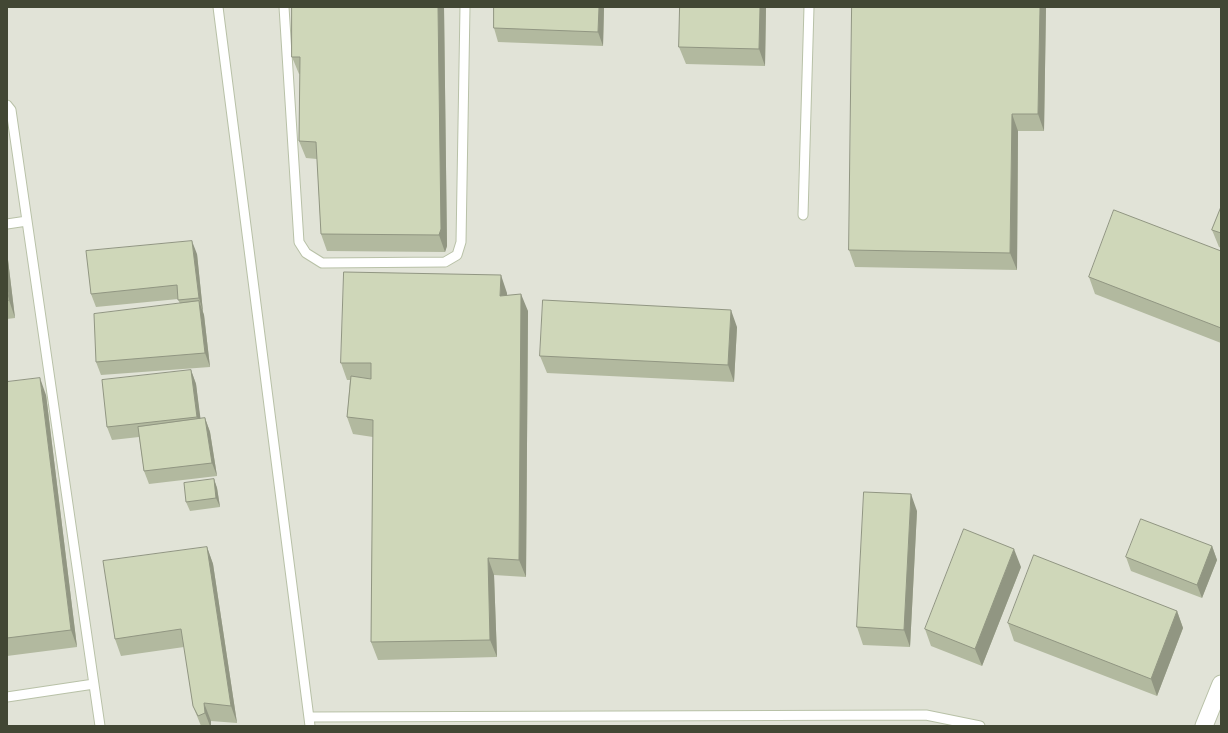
<!DOCTYPE html>
<html>
<head>
<meta charset="utf-8">
<style>
  body { margin:0 }
  #map { position:relative; width:1228px; height:733px; overflow:hidden; background:#eff4e5; font-family:"Sofia Sans Condensed",sans-serif }
  canvas { display:block }
  .frame { position:absolute; inset:0; border:8px solid #424734; pointer-events:none }
</style>
</head>
<body>
<div id="map">
<canvas width="1228" height="733"></canvas>
<div class="frame"></div>
</div>
<script>
const g = document.querySelector('canvas').getContext('2d');
g.lineJoin = 'round';
function fill(path, color) { g.fillStyle = color; g.fill(path, 'evenodd'); }
function trace(path, color, width, dash) { g.strokeStyle = color; g.lineWidth = width; g.lineCap = dash ? 'butt' : 'round'; g.setLineDash(dash || []); g.stroke(path); }
const industrial = new Path2D(`
  M 7,7 L 1221,7 L 1221,726 L 7,726 Z`);
const lane = new Path2D(`
  M 218,7 L 310,726
  M 284,7 L 299,242 L 306,253 L 322,263 L 445,262 L 457,255 L 461,242 L 465,7
  M 7,105 L 11,110 L 100,726
  M 803,215 L 809,7
  M 7,224 L 27,221
  M 7,697 L 94,684
  M 309,717 L 926,715 L 980,726`);
const street = new Path2D(`
  M 1204,726 L 1221,684`);
const wall = new Path2D(`
  M 292,7 L 444,7 L 447,246 L 445,252 L 327,251 L 321,234 L 317,159 L 306,158 L 299,141 L 300,74 L 299,74 L 292,57 Z
  M 680,7 L 766,7 L 765,66 L 686,64 L 679,47 Z
  M 1046,7 L 1044,131 L 1018,131 L 1017,270 L 855,267 L 849,250 Z
  M 604,8 L 603,46 L 498,42 L 494,28 Z
  M 1221,207 L 1221,248 L 1219,247 L 1212,230 Z
  M 1221,251 L 1221,343 L 1095,294 L 1089,277 Z
  M 197,254 L 203,312 L 204,315 L 210,367 L 101,375 L 96,362 L 180,304 L 178,299 L 96,307 L 91,294 Z
  M 7,256 L 8,260 L 15,318 L 7,319 Z
  M 507,293 L 507,295 L 528,311 L 526,577 L 494,575 L 497,657 L 378,660 L 371,642 L 373,437 L 353,434 L 347,417 L 350,380 L 347,380 L 341,363 Z
  M 737,327 L 734,382 L 547,373 L 540,356 Z
  M 191,370 L 196,384 L 200,419 L 205,418 L 210,432 L 217,476 L 149,484 L 144,471 L 139,437 L 112,440 L 107,427 Z
  M 7,382 L 46,395 L 77,647 L 7,656 Z
  M 214,479 L 217,488 L 220,507 L 190,511 L 186,502 Z
  M 917,511 L 910,647 L 863,645 L 857,627 Z
  M 1212,546 L 1217,560 L 1202,598 L 1131,571 L 1126,557 Z
  M 207,547 L 213,564 L 237,723 L 211,721 L 211,726 L 201,726 L 193,706 L 184,647 L 121,656 L 115,639 Z
  M 1021,567 L 982,666 L 931,646 L 925,629 Z
  M 1177,611 L 1183,628 L 1157,696 L 1014,641 L 1008,623 Z`);
const shadedWall = new Path2D(`
  M 438,7 L 444,7 L 447,246 L 445,252 L 439,235 Z
  M 599,7 L 604,7 L 604,8 L 603,46 L 598,32 Z
  M 760,7 L 766,7 L 765,66 L 759,49 Z
  M 1040,7 L 1046,7 L 1044,131 L 1038,114 Z
  M 1012,114 L 1018,131 L 1017,270 L 1010,253 Z
  M 192,241 L 197,254 L 203,312 L 199,298 Z
  M 7,256 L 8,260 L 15,318 L 9,300 L 7,283 Z
  M 501,275 L 507,293 L 507,313 L 500,296 Z
  M 521,294 L 528,311 L 526,577 L 519,560 Z
  M 199,301 L 204,315 L 210,367 L 205,353 Z
  M 731,310 L 737,327 L 734,382 L 728,365 Z
  M 191,370 L 196,384 L 202,430 L 197,417 Z
  M 40,378 L 46,395 L 77,647 L 71,630 Z
  M 205,418 L 210,432 L 217,476 L 212,463 Z
  M 214,479 L 217,488 L 220,507 L 216,498 Z
  M 911,494 L 917,511 L 910,647 L 904,630 Z
  M 1212,546 L 1217,560 L 1202,598 L 1197,585 Z
  M 207,547 L 213,564 L 237,723 L 231,706 Z
  M 1014,549 L 1021,567 L 982,666 L 975,649 Z
  M 488,558 L 494,575 L 497,657 L 490,640 Z
  M 1177,611 L 1183,628 L 1157,696 L 1151,679 Z
  M 204,703 L 211,721 L 211,726 L 210,726 L 205,713 Z`);
const building = new Path2D(`
  M 292,7 L 438,7 L 441,229 L 439,235 L 321,234 L 316,142 L 299,141 L 300,57 L 292,57 Z
  M 494,7 L 599,7 L 598,32 L 494,28 Z
  M 680,7 L 760,7 L 759,49 L 679,47 Z
  M 852,7 L 1040,7 L 1038,114 L 1012,114 L 1010,253 L 849,250 Z
  M 1221,207 L 1221,233 L 1212,230 Z
  M 1114,210 L 1221,251 L 1221,328 L 1089,277 Z
  M 192,241 L 199,298 L 178,300 L 177,285 L 91,294 L 86,251 Z
  M 344,272 L 501,275 L 500,296 L 521,294 L 519,560 L 488,558 L 490,640 L 371,642 L 373,420 L 347,417 L 351,376 L 371,379 L 371,363 L 341,363 Z
  M 7,283 L 9,300 L 7,301 Z
  M 543,300 L 731,310 L 728,365 L 540,356 Z
  M 199,301 L 205,353 L 96,362 L 94,314 Z
  M 191,370 L 197,417 L 107,427 L 102,380 Z
  M 40,378 L 71,630 L 7,638 L 7,382 Z
  M 205,418 L 212,463 L 144,471 L 138,427 Z
  M 214,479 L 216,498 L 186,502 L 184,483 Z
  M 864,492 L 911,494 L 904,630 L 857,627 Z
  M 1141,519 L 1212,546 L 1197,585 L 1126,557 Z
  M 964,529 L 1014,549 L 975,649 L 925,629 Z
  M 207,547 L 231,706 L 204,703 L 205,713 L 198,716 L 193,706 L 181,629 L 115,639 L 103,561 Z
  M 1034,555 L 1177,611 L 1151,679 L 1008,623 Z`);
fill(industrial, '#e1e3d7');
trace(lane, '#b8c1a7', 11);
trace(street, '#b8c1a7', 19);
trace(lane, '#fff', 9);
trace(street, '#fff', 17);
fill(wall, '#b2b99f');
fill(shadedWall, '#919682');
fill(building, '#cfd7b9');
trace(building, '#919682', 1);
</script>
</body>
</html>
